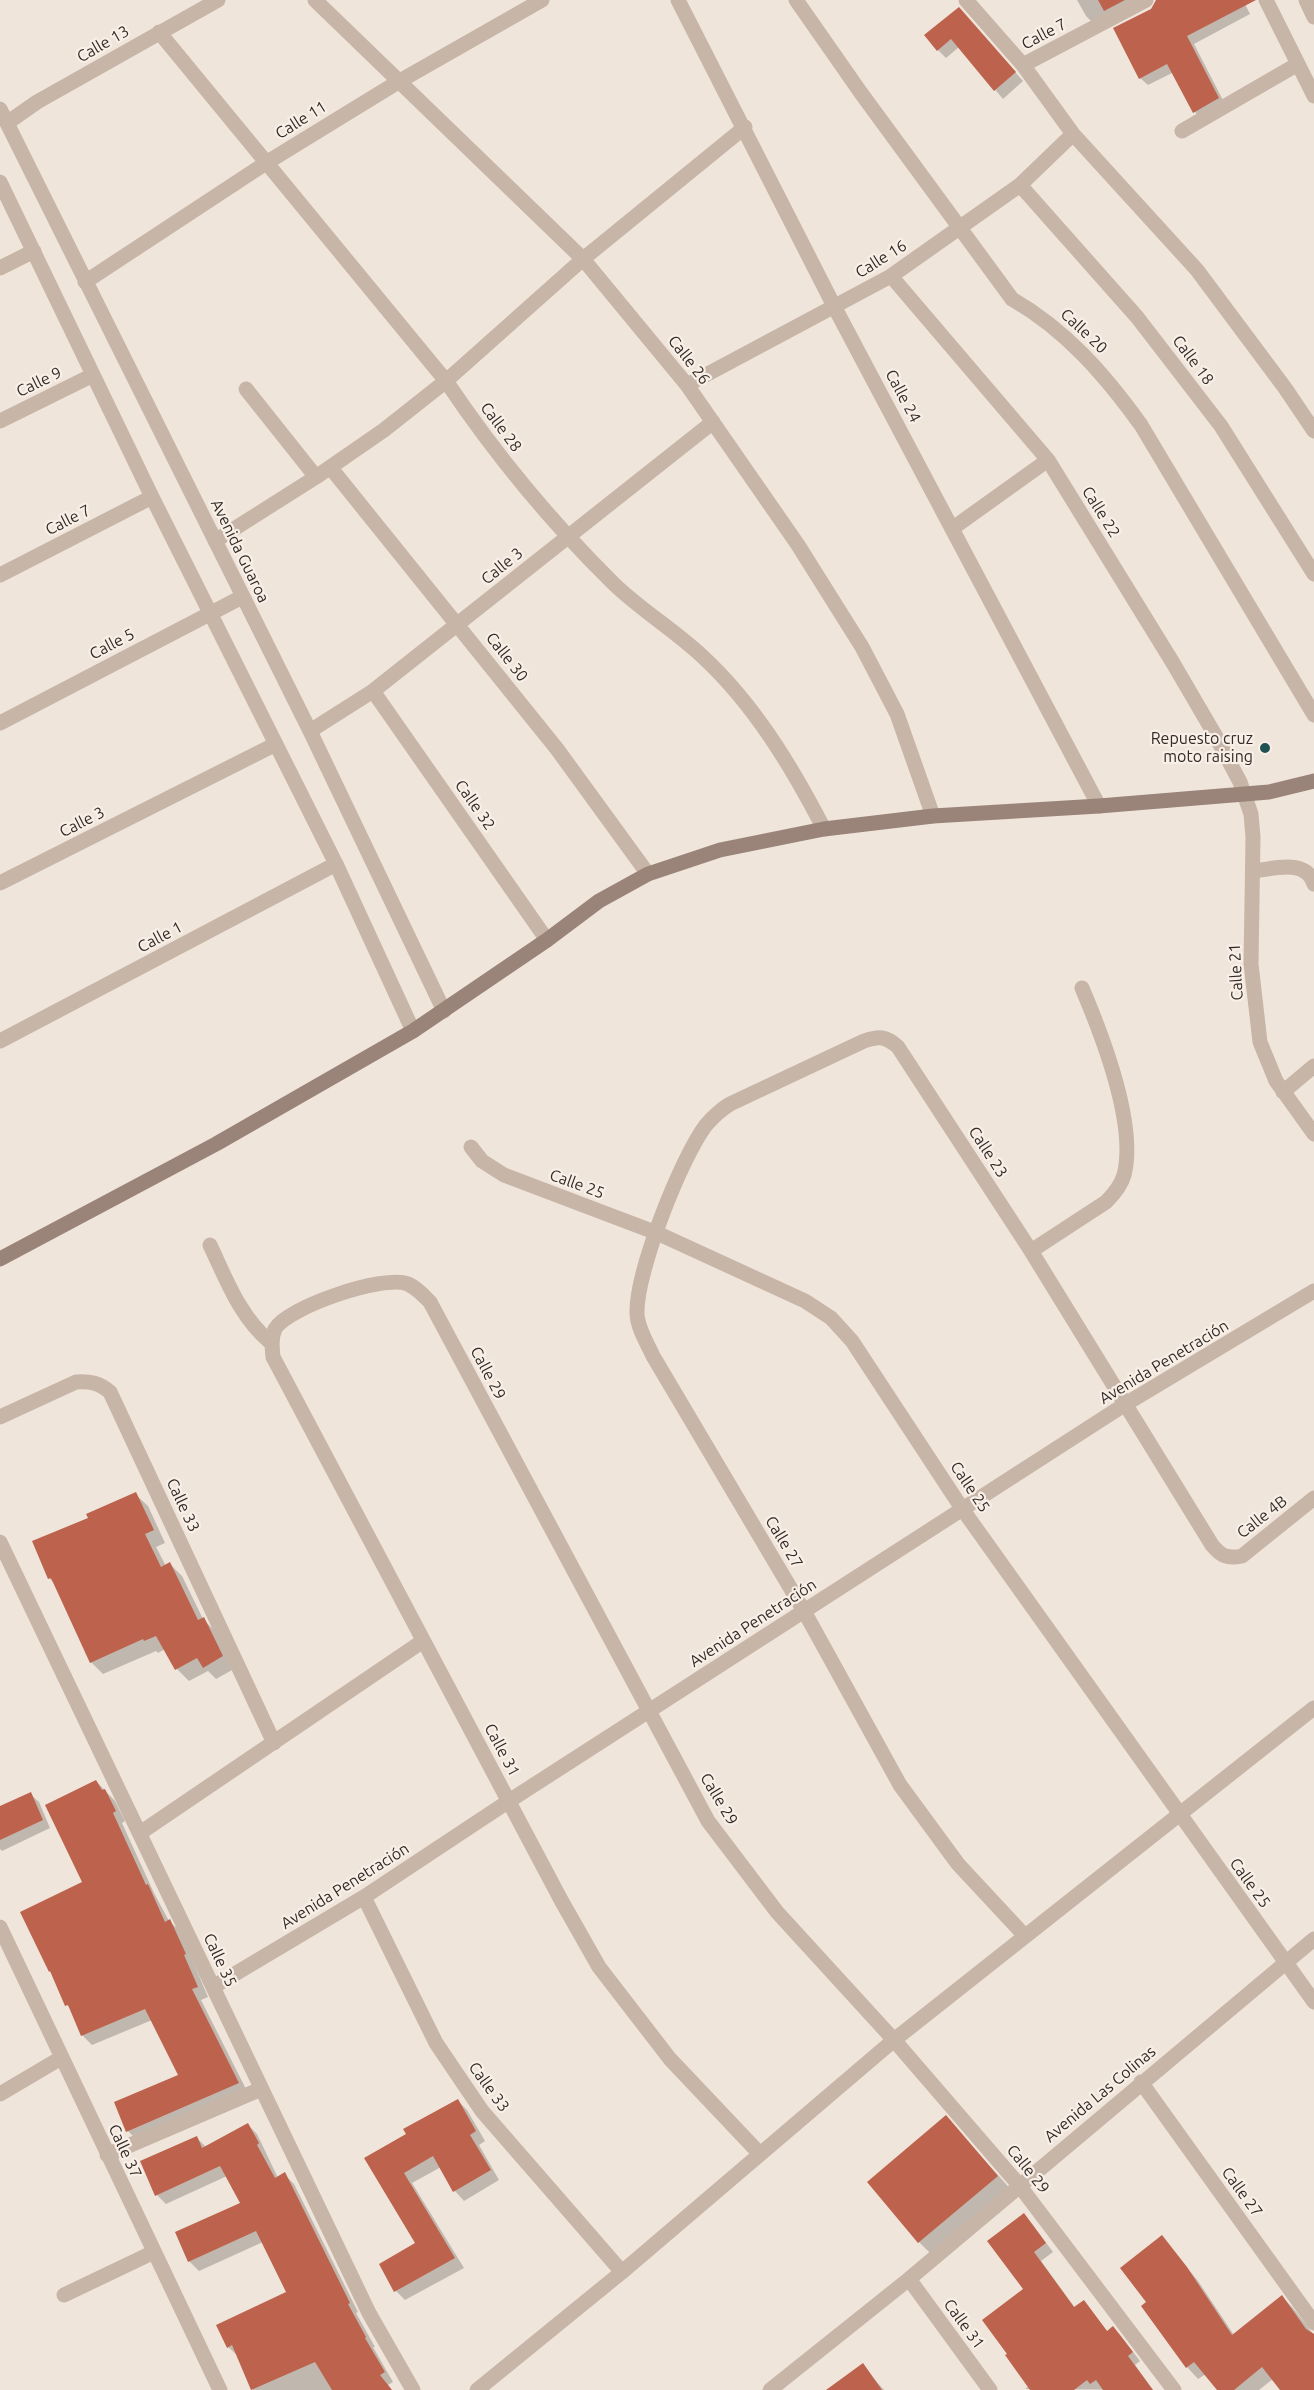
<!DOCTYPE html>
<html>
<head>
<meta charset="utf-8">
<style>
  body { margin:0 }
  canvas { display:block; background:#f0e5db }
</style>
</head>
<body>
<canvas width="1314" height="2390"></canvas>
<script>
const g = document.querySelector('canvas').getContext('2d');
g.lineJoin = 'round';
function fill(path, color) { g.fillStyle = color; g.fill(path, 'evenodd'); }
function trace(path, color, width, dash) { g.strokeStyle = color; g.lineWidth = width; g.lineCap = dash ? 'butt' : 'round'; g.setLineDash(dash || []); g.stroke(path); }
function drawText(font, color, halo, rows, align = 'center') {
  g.font = font + ' Ubuntu,sans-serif'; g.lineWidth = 4.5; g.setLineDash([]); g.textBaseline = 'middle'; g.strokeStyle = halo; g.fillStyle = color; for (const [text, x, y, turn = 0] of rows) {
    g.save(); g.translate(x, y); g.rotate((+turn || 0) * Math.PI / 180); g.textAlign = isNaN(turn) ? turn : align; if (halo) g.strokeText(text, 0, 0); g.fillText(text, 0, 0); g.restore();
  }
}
const shadow = new Path2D(`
  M 1077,0 L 1140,0 L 1094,24 L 1086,16 Z
  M 1175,0 L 1243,0 L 1250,14 L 1194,44 L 1226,106 L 1202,120 L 1195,112 L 1174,72 L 1148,85 L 1140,78 Z
  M 967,17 L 1023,81 L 1003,99 L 959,47 L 946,58 L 938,50 Z
  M 135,1494 L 148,1506 L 165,1543 L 156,1547 L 166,1566 L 170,1564 L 182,1576 L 203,1619 L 215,1631 L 234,1669 L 216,1679 L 208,1671 L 189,1681 L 177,1669 L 165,1649 L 158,1653 L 156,1651 L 103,1674 L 91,1662 L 55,1584 L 49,1578 L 90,1519 Z
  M 96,1781 L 115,1801 L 125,1821 L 122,1823 L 154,1893 L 169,1921 L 180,1931 L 208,1997 L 201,2000 L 248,2093 L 138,2141 L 128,2131 L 180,2076 L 152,2020 L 92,2045 L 82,2035 L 72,2010 L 67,2005 L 54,1975 L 50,1971 L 84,1883 Z
  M 30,1794 L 39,1802 L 50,1828 L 2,1851 L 0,1849 L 0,1808 Z
  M 457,2100 L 467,2110 L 485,2141 L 479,2145 L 499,2180 L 464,2201 L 455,2191 L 441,2167 L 412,2183 L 464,2268 L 405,2300 L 396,2291 L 417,2244 L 367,2159 L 408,2135 Z
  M 946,2117 L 1014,2193 L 936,2259 L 919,2242 Z
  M 248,2125 L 257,2134 L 278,2178 L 284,2174 L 294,2184 L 358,2312 L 356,2313 L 375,2347 L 373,2347 L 393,2382 L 388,2385 L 392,2390 L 253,2390 L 238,2356 L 228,2347 L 288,2292 L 263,2242 L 199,2271 L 189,2261 L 242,2203 L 227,2176 L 166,2204 L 157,2195 L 196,2137 L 207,2148 Z
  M 1032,2224 L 1053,2252 L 1041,2261 L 1075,2308 L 1084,2302 L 1108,2332 L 1113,2328 L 1121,2336 L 1140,2361 L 1135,2365 L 1153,2390 L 1025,2389 L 1029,2386 L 1025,2290 Z
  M 1162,2237 L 1198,2281 L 1234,2335 L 1282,2297 L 1293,2308 L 1314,2335 L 1314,2390 L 1282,2390 L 1273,2379 L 1259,2390 L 1219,2390 L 1206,2374 L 1198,2379 L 1187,2367 L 1143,2307 L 1148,2303 Z
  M 862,2365 L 884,2390 L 828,2390 Z`);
const building = new Path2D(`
  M 1098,0 L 1125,0 L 1104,11 Z
  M 1156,0 L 1256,0 L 1187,36 L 1219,98 L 1193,113 L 1167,64 L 1139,79 L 1113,28 L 1151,9 Z
  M 959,7 L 1016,72 L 994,91 L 951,39 L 937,51 L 924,35 Z
  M 136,1492 L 154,1530 L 145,1534 L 161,1567 L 170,1562 L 198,1620 L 204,1617 L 223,1656 L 203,1668 L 197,1658 L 175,1670 L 156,1636 L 144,1641 L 143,1639 L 90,1663 L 51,1578 L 48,1579 L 32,1541 L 88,1518 L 86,1514 Z
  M 96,1780 L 102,1790 L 105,1789 L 116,1811 L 113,1813 L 146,1885 L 148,1884 L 165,1922 L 170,1919 L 186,1954 L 184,1955 L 198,1987 L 192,1989 L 239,2083 L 126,2132 L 114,2102 L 178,2075 L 145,2009 L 81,2036 L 68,2005 L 65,2006 L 50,1971 L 49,1972 L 20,1912 L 82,1882 L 45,1805 Z
  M 31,1792 L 43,1820 L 0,1840 L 0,1806 Z
  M 458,2099 L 476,2131 L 470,2135 L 491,2170 L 453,2192 L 433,2156 L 404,2173 L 455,2258 L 394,2292 L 379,2264 L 415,2243 L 364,2158 L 406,2134 L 403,2129 Z
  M 946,2115 L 998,2176 L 918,2243 L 867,2182 Z
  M 248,2123 L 259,2143 L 257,2145 L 275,2178 L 285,2172 L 350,2303 L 348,2304 L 366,2337 L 365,2338 L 385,2372 L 380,2375 L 392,2390 L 332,2390 L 315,2362 L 251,2390 L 232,2345 L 227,2348 L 216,2325 L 286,2292 L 256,2231 L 188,2262 L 175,2232 L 240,2203 L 220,2166 L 155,2196 L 140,2161 L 197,2136 L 202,2148 Z
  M 1024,2213 L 1046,2243 L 1034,2252 L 1074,2307 L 1084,2300 L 1107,2331 L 1113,2326 L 1133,2352 L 1128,2356 L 1153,2390 L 1103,2390 L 1096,2380 L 1090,2384 L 1087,2380 L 1074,2390 L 1030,2390 L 1005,2355 L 1007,2354 L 982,2320 L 1023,2289 L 987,2241 Z
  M 1162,2235 L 1187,2267 L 1232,2335 L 1282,2295 L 1306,2329 L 1314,2334 L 1314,2390 L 1280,2390 L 1262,2367 L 1234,2390 L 1217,2390 L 1194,2362 L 1186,2368 L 1141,2306 L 1146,2302 L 1120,2268 Z
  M 863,2363 L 882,2390 L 826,2390 Z`);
const minor = new Path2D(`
  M 315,0 L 583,259 L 687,385 L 798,545 L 862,647 L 897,714 L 933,816
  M 678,0 L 835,308 L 1099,806
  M 796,0 L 861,93 L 1012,299 C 1066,330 1105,375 1141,425 L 1314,715
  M 966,0 L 1023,65 L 1073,134 L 1197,270 L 1285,388 L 1314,431
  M 1266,0 L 1314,96
  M 1306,0 L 1314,17
  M 159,32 L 446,381 C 495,454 552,523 614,584 C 641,610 674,630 702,656 C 754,704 792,767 824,829
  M 1023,65 L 1146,0
  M 0,109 L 310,731 L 444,1011
  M 7,123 L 37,102 L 218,0
  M 1182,131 L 1298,64
  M 0,182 L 152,497 L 336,864 L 413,1031
  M 1020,185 L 1137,317 L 1221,426 L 1314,574
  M 0,268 L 34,251
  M 891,276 L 1048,460 L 1173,663 L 1215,735 L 1240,782 L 1251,814 L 1253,837 L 1251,964 L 1260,1042 L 1276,1081 L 1314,1134
  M 85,282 L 266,163 L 398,82 L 542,0
  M 687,385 L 891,276 L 1020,185 L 1073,134
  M 246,389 L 316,477
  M 0,421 L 93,375
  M 330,467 L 557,749 L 648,874
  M 953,528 L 1048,460
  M 215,541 L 316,477 L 384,430 L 446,381 L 583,259 L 745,127
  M 0,575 L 152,497
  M 373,691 L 547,940
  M 0,723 L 242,597
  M 310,731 L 373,691 L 713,422
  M 1253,871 C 1274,869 1306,858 1314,884
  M 0,883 L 276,744
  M 0,1041 L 336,864
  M 1283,1092 L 1314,1066
  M 471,1147 L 482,1161 L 504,1175 L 657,1233 L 805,1301 L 831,1318 L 852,1341 L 963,1510 L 1314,2002
  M 210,1245 C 227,1281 240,1317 271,1343
  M 1031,1251 L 1106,1202 C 1114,1194 1121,1186 1124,1175 C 1137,1125 1102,1035 1082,988
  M 0,1417 L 76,1382 C 91,1381 99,1383 110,1392 L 274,1743
  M 0,1542 L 369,2313 L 413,2390
  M 140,1833 L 423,1641
  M 364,1897 L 436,2043 L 482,2111 L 622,2272
  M 0,1927 L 220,2390
  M 1025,1936 L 958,1864 L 900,1785 L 804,1611 L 653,1356 C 647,1343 637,1327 637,1313 C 636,1272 681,1158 706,1125 C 713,1117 720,1110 730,1104 L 864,1041 C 879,1036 886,1036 898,1047 L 1031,1251 L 1212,1545 C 1221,1556 1227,1559 1242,1556 L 1314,1498
  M 213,1987 L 364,1897 L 509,1801 L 1124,1405 L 1314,1291
  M 1141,2082 L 1314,2323
  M 0,2094 L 61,2058
  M 760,2154 L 670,2059 L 599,1967 L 561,1900 L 273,1357 C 272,1347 271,1338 275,1329 C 287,1307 385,1274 408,1284 C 417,1288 423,1295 430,1302 L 708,1821 L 777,1912 L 894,2040 L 1019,2185 L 1174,2390
  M 107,2155 L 261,2089
  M 909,2279 L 990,2390
  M 64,2295 L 154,2252
  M 477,2390 L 622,2272 L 894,2040 L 1314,1708
  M 770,2390 L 909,2279 L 1314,1939`);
const secondary = new Path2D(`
  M 0,1259 L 216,1144 L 413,1031 L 547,940 L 599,901 L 648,874 L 720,850 L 824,829 L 933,816 L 1099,806 L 1269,792 L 1314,781`);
const markers = [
  [1265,748,6,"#205253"]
];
const streetNames = [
  ["Calle 7",1044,34,-28],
  ["Calle 13",103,44,-30],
  ["Calle 11",301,120,-32],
  ["Calle 16",881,259,-32],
  ["Calle 20",1084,331,43],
  ["Calle 26",689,360,52],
  ["Calle 18",1193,360,53],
  ["Calle 9",39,382,-26],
  ["Calle 24",903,396,62],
  ["Calle 28",501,427,53],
  ["Calle 22",1101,512,58],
  ["Calle 7",68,520,-27],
  ["Avenida Guaroa",240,551,64],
  ["Calle 3",502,566,-39],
  ["Calle 5",112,644,-28],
  ["Calle 30",507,657,52],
  ["Calle 32",475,805,55],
  ["Calle 3",82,822,-27],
  ["Calle 1",160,937,-28],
  ["Calle 21",1236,972,-93],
  ["Calle 23",988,1152,57],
  ["Calle 25",577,1184,20],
  ["Avenida Penetración",1164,1362,-31],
  ["Calle 29",488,1373,62],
  ["Calle 25",970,1487,56],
  ["Calle 33",183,1505,65],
  ["Calle 4B",1262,1517,-38],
  ["Calle 27",784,1542,59],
  ["Avenida Penetración",753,1623,-33],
  ["Calle 31",502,1750,62],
  ["Calle 29",719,1799,59],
  ["Calle 25",1250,1883,54],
  ["Avenida Penetración",345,1886,-32],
  ["Calle 35",220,1960,65],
  ["Calle 33",489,2087,54],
  ["Avenida Las Colinas",1100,2094,-40],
  ["Calle 37",125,2151,65],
  ["Calle 29",1028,2169,51],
  ["Calle 27",1242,2192,54],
  ["Calle 31",964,2324,54]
];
const poiNames = [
  ["Repuesto cruz",1253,739],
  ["moto raising",1253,757]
];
fill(shadow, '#0003');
fill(building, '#bd624c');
trace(minor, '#c7b5a8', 15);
trace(secondary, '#9a847a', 15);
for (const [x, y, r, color] of markers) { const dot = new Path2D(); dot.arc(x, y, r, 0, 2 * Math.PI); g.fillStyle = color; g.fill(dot); trace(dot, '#f8efe7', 2); }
drawText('16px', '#342b28', '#f8efe7', streetNames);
drawText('16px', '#342b28', '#f8efe7', poiNames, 'right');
</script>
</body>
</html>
